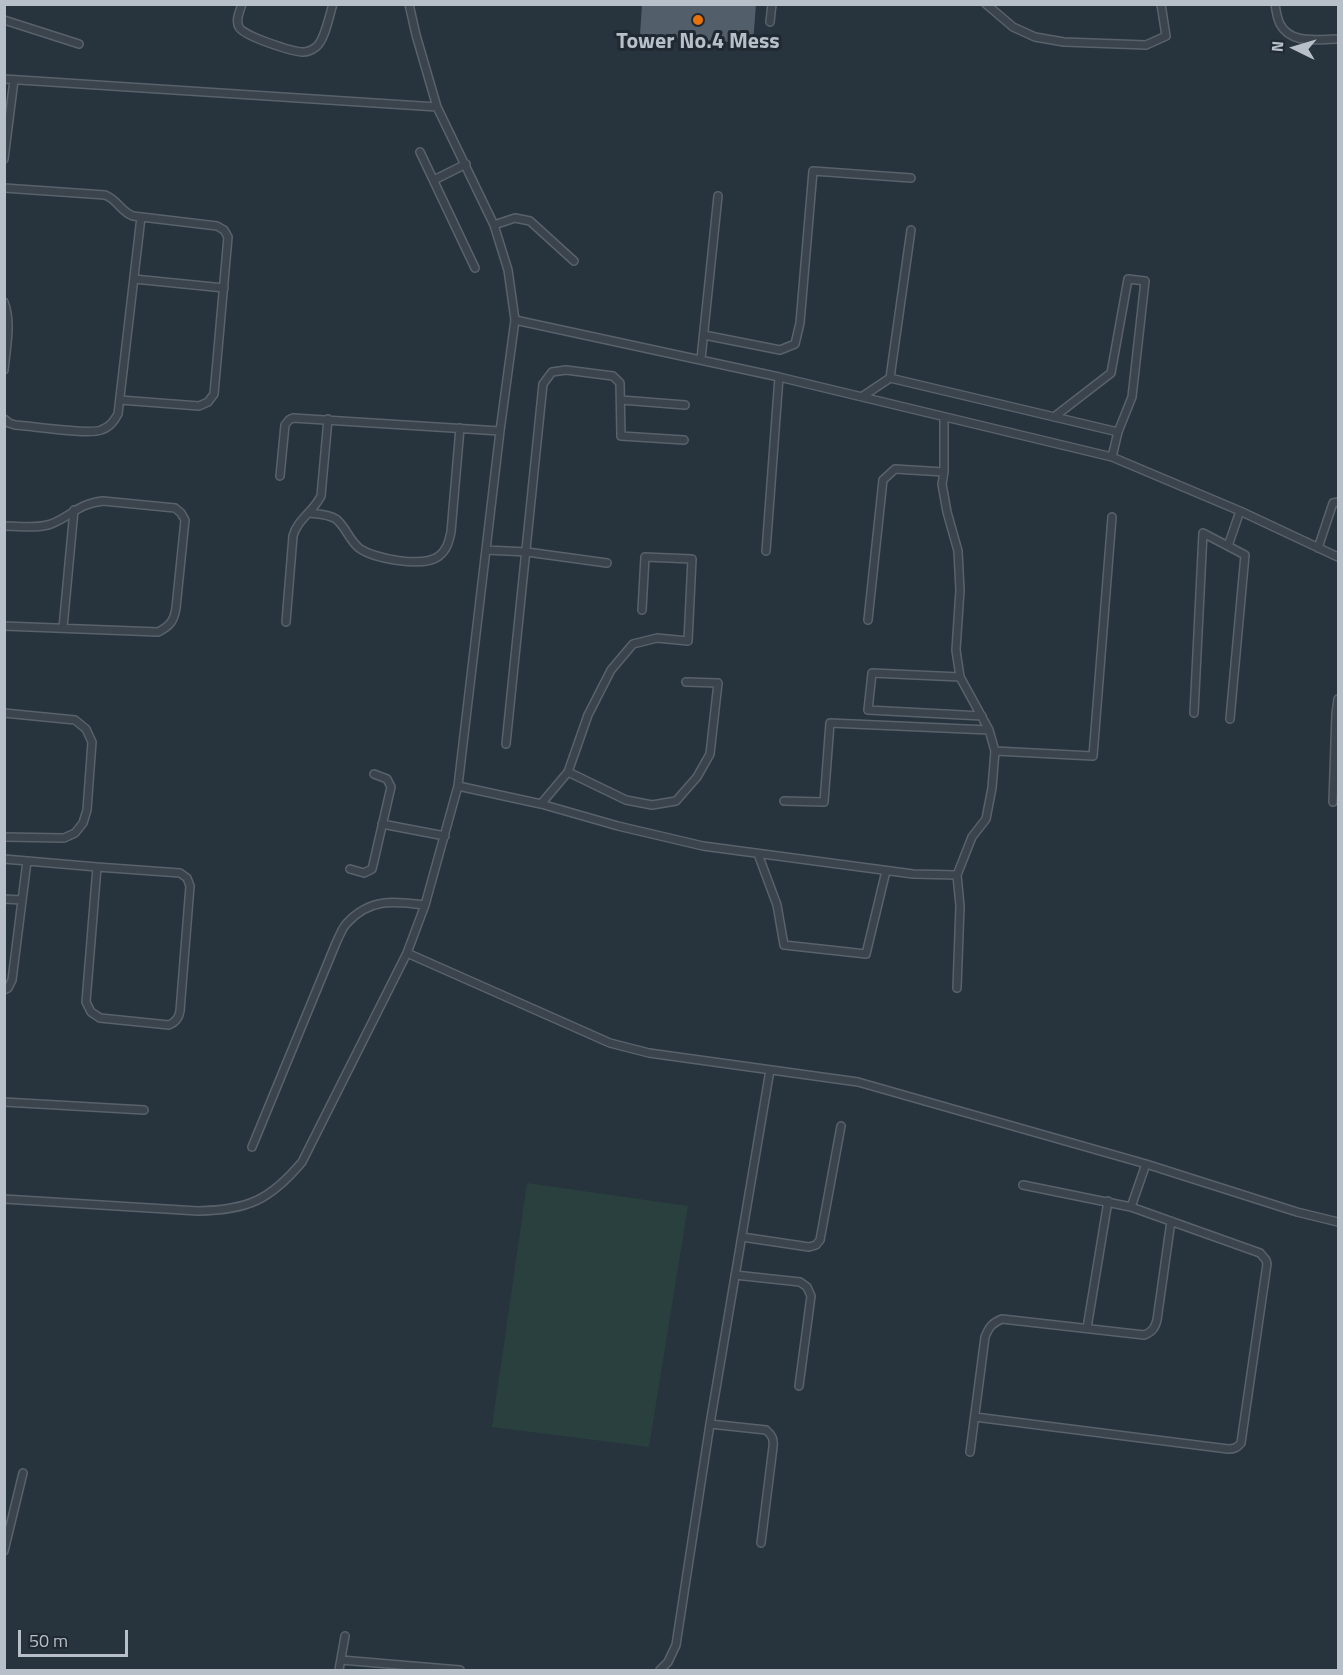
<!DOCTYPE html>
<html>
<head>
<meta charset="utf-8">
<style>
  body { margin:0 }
  #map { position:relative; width:1343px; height:1675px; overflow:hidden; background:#27333d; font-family:"Titillium Web",sans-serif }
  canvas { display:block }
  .frame { position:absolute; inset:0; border:6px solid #b7bfc8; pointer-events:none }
  .north { position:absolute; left:1265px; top:18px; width:60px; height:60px; -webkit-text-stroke:4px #202932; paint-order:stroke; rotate:275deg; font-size:16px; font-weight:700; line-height:24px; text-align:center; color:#b7bfc8 }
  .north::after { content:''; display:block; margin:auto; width:21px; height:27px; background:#b7bfc8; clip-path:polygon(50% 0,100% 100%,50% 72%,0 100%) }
  .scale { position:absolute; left:18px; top:1630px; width:110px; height:27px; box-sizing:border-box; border:3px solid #b7bfc8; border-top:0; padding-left:8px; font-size:18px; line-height:21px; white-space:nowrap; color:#b7bfc8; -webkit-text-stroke:4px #202932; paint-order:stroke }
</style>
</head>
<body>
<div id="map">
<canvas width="1343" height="1675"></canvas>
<div class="frame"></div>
<div class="north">N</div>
<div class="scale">50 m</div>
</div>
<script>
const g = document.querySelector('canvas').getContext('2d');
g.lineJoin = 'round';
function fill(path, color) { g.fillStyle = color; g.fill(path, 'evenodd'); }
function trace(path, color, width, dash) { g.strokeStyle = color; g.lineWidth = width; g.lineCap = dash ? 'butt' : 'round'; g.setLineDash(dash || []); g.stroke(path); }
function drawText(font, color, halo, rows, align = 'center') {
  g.font = font + ' "Titillium Web",sans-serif'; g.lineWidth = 6; g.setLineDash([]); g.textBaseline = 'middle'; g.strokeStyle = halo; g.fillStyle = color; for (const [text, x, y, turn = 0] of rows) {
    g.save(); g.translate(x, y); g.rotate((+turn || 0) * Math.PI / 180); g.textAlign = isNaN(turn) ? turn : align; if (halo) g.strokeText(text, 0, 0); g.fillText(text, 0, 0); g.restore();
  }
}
const green = new Path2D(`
  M 527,1183 L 688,1206 L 649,1447 L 492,1427 Z`);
const building = new Path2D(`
  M 642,4 L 756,4 L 753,44 L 640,35 Z`);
const lane = new Path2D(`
  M 242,4 C 240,11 235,20 239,27 C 243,36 293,52 303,52 C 308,52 312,50 316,47 C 325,40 329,16 333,4
  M 986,4 L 1013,27 L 1035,37 L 1064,42 L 1146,45 L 1166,36 L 1161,4
  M 1275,4 C 1276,11 1277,18 1280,24 C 1291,45 1318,39 1338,39
  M 4,20 L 79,44
  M 770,22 L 772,4
  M 4,79 L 437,107
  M 420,152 L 475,268
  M 4,159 L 14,80
  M 434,180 L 466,164
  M 4,188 L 105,195 C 117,199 121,212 133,216 L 217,226 L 224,230 L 228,237 L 214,394 L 208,402 L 199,406 L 120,400
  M 494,225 L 515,218 L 530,221 L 574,261
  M 134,279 L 224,288
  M 4,302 C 12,322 6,348 4,370
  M 515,320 L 779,377 L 1112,457 L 1240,511 L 1338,557
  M 704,335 L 780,350 L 795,344 L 800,323 L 813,171 L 911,178
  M 701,359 L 718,196
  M 890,378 L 1118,432 L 1112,457
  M 863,396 L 890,378 L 911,230
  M 621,400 L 685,405
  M 944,417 L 944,472 L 942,484 L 947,512 L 958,551 L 960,590 L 956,650 L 960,677 L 989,730 L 995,751 L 992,788 L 986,819 L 972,837 L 957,875 L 960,906 L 957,988
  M 1054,417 L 1111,373 L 1128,279 L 1145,281 L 1132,397 L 1118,432
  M 4,419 L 9,423 L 15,425 C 32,426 89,435 101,430 C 110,427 114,421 118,414 L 141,217
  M 280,476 L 285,425 L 289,420 L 293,418 L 500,431
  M 309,513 C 318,514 328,514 336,519 C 346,527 349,540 359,548 C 374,559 424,568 439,556 C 447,550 449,541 451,532 L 460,428
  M 4,526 C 20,526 37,529 51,524 C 72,516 77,504 103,501 L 175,508 L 181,513 L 185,520 L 176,608 C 174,621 170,626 158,632 L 4,626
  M 1228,546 L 1240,511
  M 1318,548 L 1333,503 L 1338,502
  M 486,550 L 527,552 L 607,563
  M 766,551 L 779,377
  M 868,620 L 883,480 L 895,469 L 944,472
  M 286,622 L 293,536 C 297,520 313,512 321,496 L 328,419
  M 63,628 L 74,510
  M 960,677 L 872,673 L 868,710 L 982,716
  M 4,713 L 75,720 L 86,729 L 92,742 L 87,810 L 83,823 L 75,833 L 64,838 L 4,837
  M 1194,713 L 1203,533 L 1245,555 L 1230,719
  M 506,744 L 543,384 L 552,372 L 566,370 L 613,376 L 620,383 L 621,436 L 684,440
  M 995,751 L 1093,756 L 1112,517
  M 568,772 L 626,800 L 652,805 L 676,801 L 697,777 L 710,754 L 718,683 L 686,682
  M 458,786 L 541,804 L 618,826 L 703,846 L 913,874 L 957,875
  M 784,801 L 824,802 L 830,723 L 989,730
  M 1333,802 L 1336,714 L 1338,699
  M 541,804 L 568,772 L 588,715 L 611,670 L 633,644 L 657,638 L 688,641 L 692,559 L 645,557 L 642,610
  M 382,824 L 445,836
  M 758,854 L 777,905 L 784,945 L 866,954 L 886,871
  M 4,859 L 97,867
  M 97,867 L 180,873 L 187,878 L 190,886 L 180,1011 C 179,1018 176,1022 169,1025 L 100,1018 L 91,1012 L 86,1002 Z
  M 350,869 L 364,873 L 372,869 L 373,865 L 391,787 L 387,779 L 374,774
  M 4,899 L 22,900
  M 407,953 L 610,1043 L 649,1053 L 858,1082 L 1146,1164 L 1297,1212 L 1338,1222
  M 4,990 L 8,988 L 12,980 L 27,861
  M 4,1102 L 144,1110
  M 252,1147 L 336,943 C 339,937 342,928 347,923 C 370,898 394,901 425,905
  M 4,1199 L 198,1211 C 248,1210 270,1200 302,1162 L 407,953 L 425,905 L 458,786 L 500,431 L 515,320 L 508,270 L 494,225 L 437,107 L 416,35 L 409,4
  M 1131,1207 L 1146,1164
  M 742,1237 L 809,1247 L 816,1245 L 820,1240 L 841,1126
  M 735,1275 L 800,1282 L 807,1287 L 811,1296 L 799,1386
  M 1087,1328 L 1108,1201
  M 975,1417 L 1228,1449 C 1234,1449 1237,1448 1241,1443 L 1267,1264 L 1266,1260 L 1260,1253 L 1131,1207 L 1023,1185
  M 710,1424 L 766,1430 C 772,1435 774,1439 773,1447 L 761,1543
  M 970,1452 L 985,1337 C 989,1327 992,1323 1002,1319 L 1144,1335 C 1152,1332 1155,1328 1157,1320 L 1171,1221
  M 4,1551 L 23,1473
  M 341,1660 L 460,1670
  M 339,1670 L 345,1636
  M 660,1670 L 668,1662 L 676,1645 L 710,1424 L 770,1070`);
const markers = [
  [698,20,6,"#e8710a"]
];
const poiNames = [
  ["Tower No.4 Mess",698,43]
];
fill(green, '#2a403f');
fill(building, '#525e6a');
trace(lane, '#59626b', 10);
trace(lane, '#3b444d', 7);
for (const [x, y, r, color] of markers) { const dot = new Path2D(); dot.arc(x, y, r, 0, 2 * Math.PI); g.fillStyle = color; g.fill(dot); trace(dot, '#202932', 2); }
drawText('bold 22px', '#b7bfc8', '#202932', poiNames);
</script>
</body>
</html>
